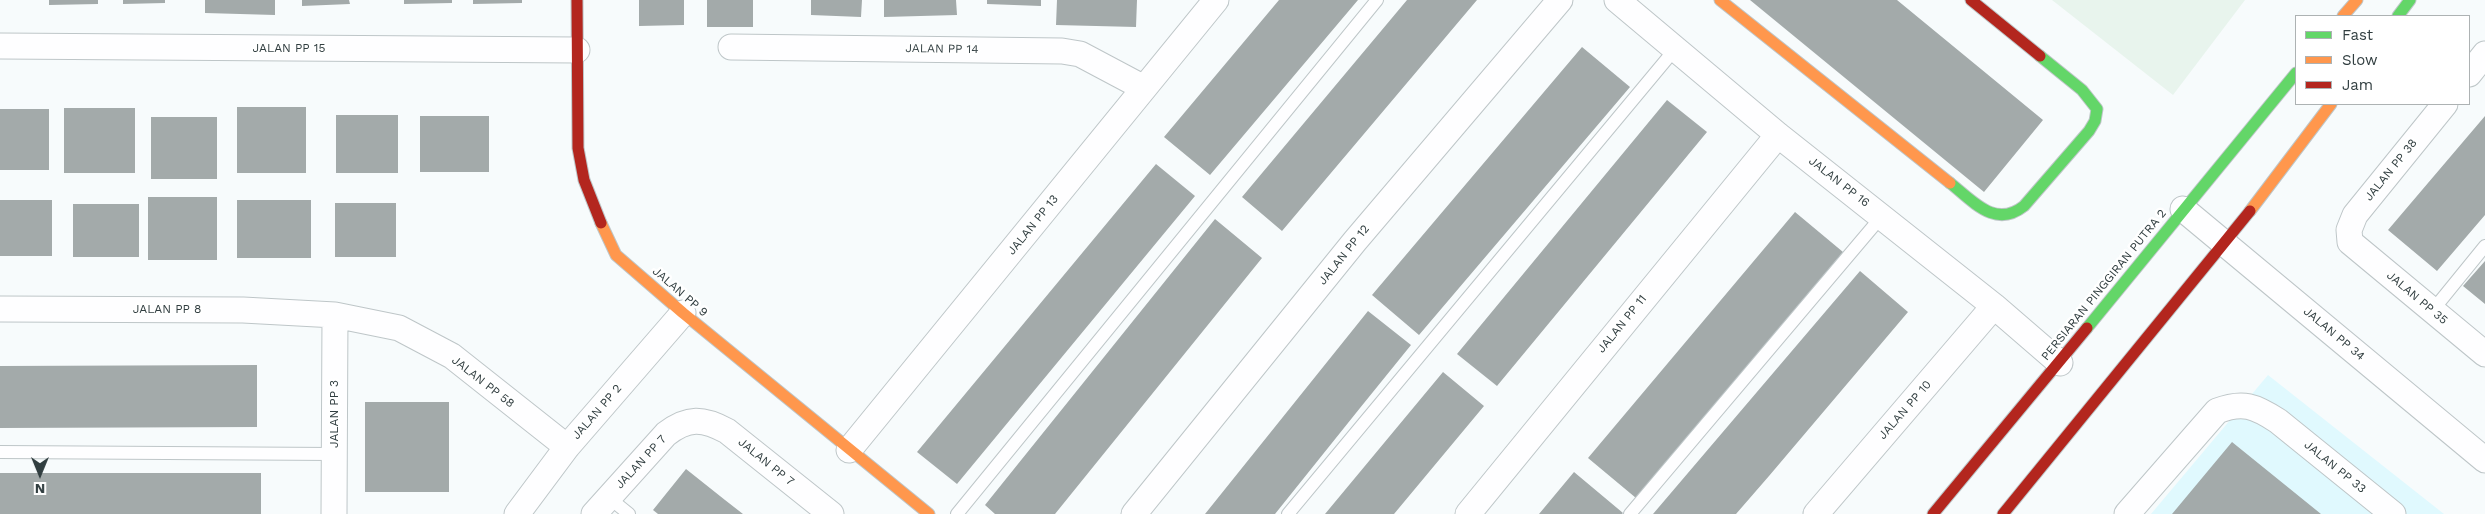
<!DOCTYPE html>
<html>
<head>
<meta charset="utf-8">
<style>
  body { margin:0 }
  #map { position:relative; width:2485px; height:514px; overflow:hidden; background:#f7fbfc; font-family:"Work Sans",sans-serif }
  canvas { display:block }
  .legend { position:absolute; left:2295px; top:15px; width:175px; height:90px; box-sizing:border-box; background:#fff; border:1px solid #adb2b3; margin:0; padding:6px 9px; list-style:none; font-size:15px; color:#313e40 }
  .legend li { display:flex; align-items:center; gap:10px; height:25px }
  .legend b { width:25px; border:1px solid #adb2b3 }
  .north { position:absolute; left:15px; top:449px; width:50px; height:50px; -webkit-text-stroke:4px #fff; paint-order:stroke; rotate:180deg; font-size:14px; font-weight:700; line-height:20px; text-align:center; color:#313e40 }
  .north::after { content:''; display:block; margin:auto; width:18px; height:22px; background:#313e40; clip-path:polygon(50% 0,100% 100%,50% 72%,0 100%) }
</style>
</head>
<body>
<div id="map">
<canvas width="2485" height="514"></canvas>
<ul class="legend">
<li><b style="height:6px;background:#63d668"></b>Fast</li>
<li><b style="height:6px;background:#ff974d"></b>Slow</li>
<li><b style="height:6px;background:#b3261e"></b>Jam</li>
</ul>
<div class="north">N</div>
</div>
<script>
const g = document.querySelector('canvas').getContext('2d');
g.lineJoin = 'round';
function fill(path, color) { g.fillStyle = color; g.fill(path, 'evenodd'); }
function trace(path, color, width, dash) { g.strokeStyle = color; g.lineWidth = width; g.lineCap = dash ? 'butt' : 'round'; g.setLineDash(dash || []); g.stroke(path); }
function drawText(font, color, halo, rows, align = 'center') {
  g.font = font + ' "Work Sans",sans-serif'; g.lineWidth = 5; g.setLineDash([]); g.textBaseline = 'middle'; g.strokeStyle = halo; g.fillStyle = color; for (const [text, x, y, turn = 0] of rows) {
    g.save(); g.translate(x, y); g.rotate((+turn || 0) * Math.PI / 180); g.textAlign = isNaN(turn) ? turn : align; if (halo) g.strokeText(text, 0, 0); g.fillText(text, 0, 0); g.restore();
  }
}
const built = new Path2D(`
  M 2268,375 L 2444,514 L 2151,514 Z`);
const green = new Path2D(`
  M 2052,0 L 2245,0 L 2173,95 Z`);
const building = new Path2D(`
  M 49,0 L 98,0 L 98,4 L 49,5 Z
  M 123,0 L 165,0 L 165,3 L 123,4 Z
  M 205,0 L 275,0 L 275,15 L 205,13 Z
  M 302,0 L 349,0 L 350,4 L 302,6 Z
  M 404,0 L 452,0 L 452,3 L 404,4 Z
  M 473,0 L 522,0 L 522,3 L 473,4 Z
  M 639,0 L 684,0 L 684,25 L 639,26 Z
  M 707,0 L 753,0 L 753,27 L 707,27 Z
  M 811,0 L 862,0 L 861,17 L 811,15 Z
  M 884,0 L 956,0 L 957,15 L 884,17 Z
  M 987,0 L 1041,0 L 1041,6 L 987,4 Z
  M 1057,0 L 1137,0 L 1136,27 L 1056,25 Z
  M 1279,0 L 1358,0 L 1210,175 L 1164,137 Z
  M 1407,0 L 1477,0 L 1282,231 L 1242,197 Z
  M 1750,0 L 1897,0 L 2043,120 L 1984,192 Z
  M 1582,47 L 1630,87 L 1419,335 L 1372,295 Z
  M 1667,100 L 1707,132 L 1497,386 L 1457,354 Z
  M 237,107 L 306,107 L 306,173 L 237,173 Z
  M 64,108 L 135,108 L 135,173 L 64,173 Z
  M 0,109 L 49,109 L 49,170 L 0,170 Z
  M 336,115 L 398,115 L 398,173 L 336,173 Z
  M 420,116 L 489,116 L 489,172 L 420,172 Z
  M 2485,116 L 2485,215 L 2437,271 L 2388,230 Z
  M 151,117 L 217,117 L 217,179 L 151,179 Z
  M 1156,164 L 1195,196 L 957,484 L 917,452 Z
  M 148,197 L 217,197 L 217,260 L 148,260 Z
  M 0,200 L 52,200 L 52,256 L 0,256 Z
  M 237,200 L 311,200 L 311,258 L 237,258 Z
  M 335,203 L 396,203 L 396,257 L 335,257 Z
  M 73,204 L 139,204 L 139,257 L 73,257 Z
  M 1795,212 L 1843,252 L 1636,498 L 1588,458 Z
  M 1215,219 L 1262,258 L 1055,514 L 995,514 L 985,505 Z
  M 2485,261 L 2485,304 L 2463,286 Z
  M 1860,271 L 1908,312 L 1769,476 L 1736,514 L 1653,514 Z
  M 1368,311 L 1411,345 L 1360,408 L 1275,514 L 1205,514 Z
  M 257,365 L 257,427 L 0,428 L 0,366 Z
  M 1443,372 L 1484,406 L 1394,514 L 1325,514 Z
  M 365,402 L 449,402 L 449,492 L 365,492 Z
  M 2232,442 L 2321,514 L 2172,514 Z
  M 686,469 L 725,500 L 743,514 L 658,514 L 653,510 Z
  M 1574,472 L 1623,513 L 1622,514 L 1539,514 Z
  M 0,473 L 261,473 L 261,514 L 0,514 Z`);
const lane = new Path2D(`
  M 2433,310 L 2485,246
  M 0,452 L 334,454
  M 608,497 L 629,514
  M 957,514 L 1377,0
  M 1288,514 L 1676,48
  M 1630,514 L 1882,216`);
const street = new Path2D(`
  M 1617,0 L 1778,135 L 1994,306 L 2060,363
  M 0,46 L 577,50
  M 731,47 L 1062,51 L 1080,54 L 1144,88
  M 2469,74 L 2485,54
  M 2445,104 L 2355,215 L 2349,230 L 2350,242 L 2485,354
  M 2183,209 L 2485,460
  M 0,309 L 243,310 L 335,315 L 399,328 L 452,356 L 567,447
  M 849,450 L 1216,0
  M 334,514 L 335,315
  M 517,514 L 567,447 L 683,313
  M 594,514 L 666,434 C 688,417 703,418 727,431 L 831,514
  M 1134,514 L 1355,241 L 1560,0
  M 1468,514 L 1778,135
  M 1816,514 L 1994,306
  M 2127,514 L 2217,411 C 2243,401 2255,406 2278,421 L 2393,514`);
const fast = new Path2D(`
  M 2398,16 L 2410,0
  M 1950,183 C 1973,201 1995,229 2024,206 L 2089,131 L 2095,121 L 2097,109 L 2082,90 L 2040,56
  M 2087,328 L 2296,73`);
const slow = new Path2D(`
  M 1720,0 L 1950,183
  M 2343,16 L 2357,0
  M 2250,211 L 2331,104
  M 601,223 L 616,255 L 683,313 L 929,514`);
const jam = new Path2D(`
  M 577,0 L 578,148 L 584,180 L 601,223
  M 1971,0 L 2040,56
  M 1933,514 L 2087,328
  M 2003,514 L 2250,211`);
const streetNames = [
  ["JALAN PP 15",289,48],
  ["JALAN PP 14",942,49,1],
  ["JALAN PP 38",2391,170,-51],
  ["JALAN PP 16",1839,182,38],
  ["JALAN PP 13",1033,225,-51],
  ["JALAN PP 12",1344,255,-51],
  ["PERSIARAN PINGGIRAN PUTRA 2",2104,285,-51],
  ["JALAN PP 9",680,292,41],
  ["JALAN PP 35",2417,298,40],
  ["JALAN PP 8",167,309],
  ["JALAN PP 11",1622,324,-51],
  ["JALAN PP 34",2334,334,40],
  ["JALAN PP 58",483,382,38],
  ["JALAN PP 10",1905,410,-49],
  ["JALAN PP 2",597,412,-49],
  ["JALAN PP 3",334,414,-90],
  ["JALAN PP 7",641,462,-47],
  ["JALAN PP 7",766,462,39],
  ["JALAN PP 33",2335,467,39]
];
fill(built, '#e0f9fe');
fill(green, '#e8f4ed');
fill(building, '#a3aaaa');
trace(lane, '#bec6c8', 14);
trace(street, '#bec6c8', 27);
trace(fast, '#bec6c8', 13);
trace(slow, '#bec6c8', 13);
trace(jam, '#bec6c8', 13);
trace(lane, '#fefeff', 12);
trace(street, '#fefeff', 25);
trace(fast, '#63d668', 11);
trace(slow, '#ff974d', 11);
trace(jam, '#b3261e', 11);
drawText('12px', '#313e40', '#fff', streetNames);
</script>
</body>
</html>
